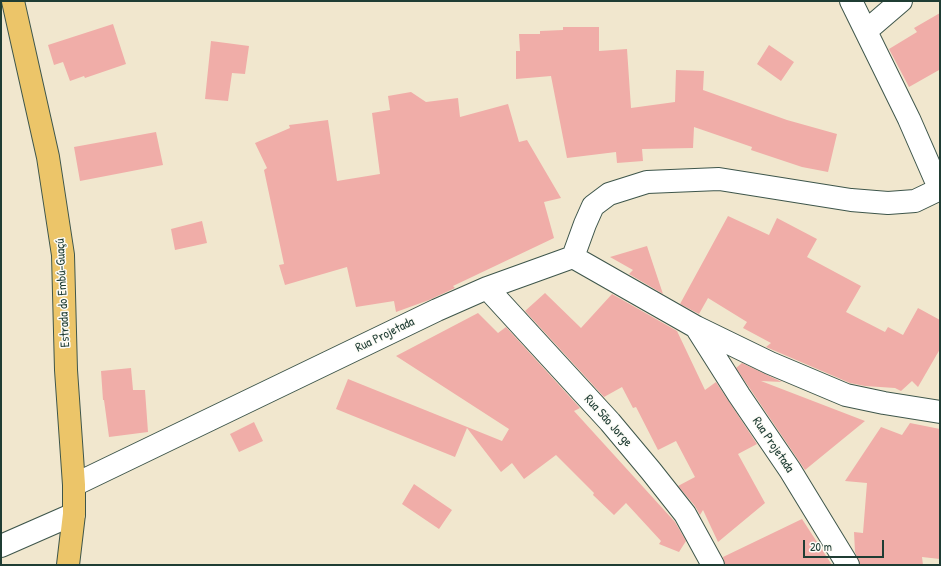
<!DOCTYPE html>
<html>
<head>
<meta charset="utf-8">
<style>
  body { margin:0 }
  #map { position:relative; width:941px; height:566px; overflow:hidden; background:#f1e7ce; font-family:"Patrick Hand",sans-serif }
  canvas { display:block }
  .frame { position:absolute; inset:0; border:2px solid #1f3d34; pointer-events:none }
  .scale { position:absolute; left:803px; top:540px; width:81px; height:18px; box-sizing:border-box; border:2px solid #1f3d34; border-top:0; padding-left:5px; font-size:12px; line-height:14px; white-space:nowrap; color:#1f3d34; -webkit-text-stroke:3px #fdfcf7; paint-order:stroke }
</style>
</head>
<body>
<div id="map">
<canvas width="941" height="566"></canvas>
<div class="frame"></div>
<div class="scale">20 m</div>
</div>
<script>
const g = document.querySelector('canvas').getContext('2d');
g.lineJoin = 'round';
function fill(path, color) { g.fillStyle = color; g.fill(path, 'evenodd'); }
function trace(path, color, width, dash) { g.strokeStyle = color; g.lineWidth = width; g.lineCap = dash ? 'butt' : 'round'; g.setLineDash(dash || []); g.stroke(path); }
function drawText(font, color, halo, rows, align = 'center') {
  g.font = font + ' "Patrick Hand",sans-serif'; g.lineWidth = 3; g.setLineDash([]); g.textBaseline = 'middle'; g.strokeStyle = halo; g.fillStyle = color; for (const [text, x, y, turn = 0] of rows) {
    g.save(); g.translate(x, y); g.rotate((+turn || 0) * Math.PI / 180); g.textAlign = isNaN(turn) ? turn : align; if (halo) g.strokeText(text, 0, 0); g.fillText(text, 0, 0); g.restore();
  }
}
const building = new Path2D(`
  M 940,13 L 940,73 L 939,70 L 909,87 L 889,49 L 917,32 L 914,28 Z
  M 113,24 L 126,64 L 85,78 L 84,76 L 70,81 L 63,62 L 54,65 L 48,45 Z
  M 563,27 L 599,27 L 599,51 L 627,49 L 631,108 L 675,102 L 676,70 L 704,71 L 703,90 L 787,120 L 837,134 L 828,172 L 802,167 L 751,150 L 752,147 L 694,127 L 693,148 L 642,149 L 643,161 L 617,163 L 616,152 L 567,158 L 551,76 L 516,79 L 516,51 L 520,51 L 519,34 L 540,34 L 540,31 L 563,30 Z
  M 211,41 L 249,46 L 245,74 L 232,73 L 228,101 L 205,99 Z
  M 769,45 L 794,62 L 781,81 L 757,64 Z
  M 411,92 L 426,102 L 458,98 L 460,117 L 508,104 L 519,142 L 527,140 L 561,198 L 544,202 L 554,238 L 453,286 L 455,288 L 429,300 L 396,312 L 394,301 L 356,307 L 347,267 L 285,285 L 279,265 L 284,264 L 264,170 L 267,168 L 255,143 L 290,128 L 289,125 L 328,120 L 337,181 L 380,174 L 372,113 L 390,110 L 388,96 Z
  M 156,132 L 163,165 L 80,181 L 74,147 Z
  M 728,216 L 769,235 L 777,218 L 817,239 L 807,257 L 861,286 L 846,312 L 885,332 L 888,327 L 903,335 L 918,308 L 940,320 L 940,349 L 918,387 L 912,381 L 901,391 L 895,388 L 865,386 L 850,383 L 766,347 L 771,343 L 743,328 L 747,322 L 708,298 L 699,314 L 680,304 Z
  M 202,221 L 207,243 L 175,250 L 171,229 Z
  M 647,246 L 663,294 L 629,274 L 633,270 L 610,257 Z
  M 545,293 L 581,328 L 612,294 L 677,331 L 705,390 L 716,382 L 757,444 L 738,454 L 765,503 L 718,542 L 703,510 L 700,515 L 695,506 L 678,486 L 695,477 L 676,441 L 658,450 L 636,407 L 633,408 L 622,387 L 604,397 L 525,311 Z
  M 478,313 L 498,333 L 506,327 L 580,408 L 574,411 L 675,522 L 686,541 L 679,552 L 659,544 L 661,541 L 626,503 L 614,515 L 593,495 L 594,493 L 556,455 L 524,479 L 512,463 L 501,472 L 467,428 L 455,457 L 336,409 L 348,379 L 502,441 L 509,429 L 396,356 Z
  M 742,363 L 782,382 L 761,381 L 865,421 L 805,470 L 736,368 Z
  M 131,368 L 133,390 L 145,390 L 148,432 L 109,437 L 104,400 L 103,400 L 101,371 Z
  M 254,422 L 263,441 L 239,452 L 230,434 Z
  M 910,423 L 940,429 L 940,559 L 922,557 L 923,565 L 860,565 L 855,552 L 854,532 L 863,533 L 867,483 L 845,481 L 881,427 L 902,435 Z
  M 414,484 L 452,510 L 439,529 L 402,504 Z
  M 802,519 L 832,565 L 725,565 L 723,557 Z`);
const minor = new Path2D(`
  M 851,1 L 909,119 L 940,190
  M 866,31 L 901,1
  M 573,257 L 585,224 L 593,206 L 609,194 L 647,182 L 719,179 L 851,200 L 888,203 L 915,201 L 940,189
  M 487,288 L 610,422 L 651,471 L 685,514 L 713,565
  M 696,327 L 770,363 L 846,395 L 884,403 L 940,412
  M 74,485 L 437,310 L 487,288 L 573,257 L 696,327 L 739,395 L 790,470 L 848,565
  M 1,546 L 74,514`);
const major = new Path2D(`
  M 13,1 L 48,157 L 63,255 L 66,370 L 74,485 L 74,514 L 68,565`);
const streetNames = [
  ["Estrada do Embú-Guaçú",63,293,-93],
  ["Rua Projetada",385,335,-26],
  ["Rua São Jorge",608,421,48],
  ["Rua Projetada",773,445,56]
];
fill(building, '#f0ada8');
trace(minor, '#3e564b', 24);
trace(major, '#3e564b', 24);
trace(minor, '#fff', 22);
trace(major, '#ecc569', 22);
drawText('13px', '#1f3d34', '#fdfcf7', streetNames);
</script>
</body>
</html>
